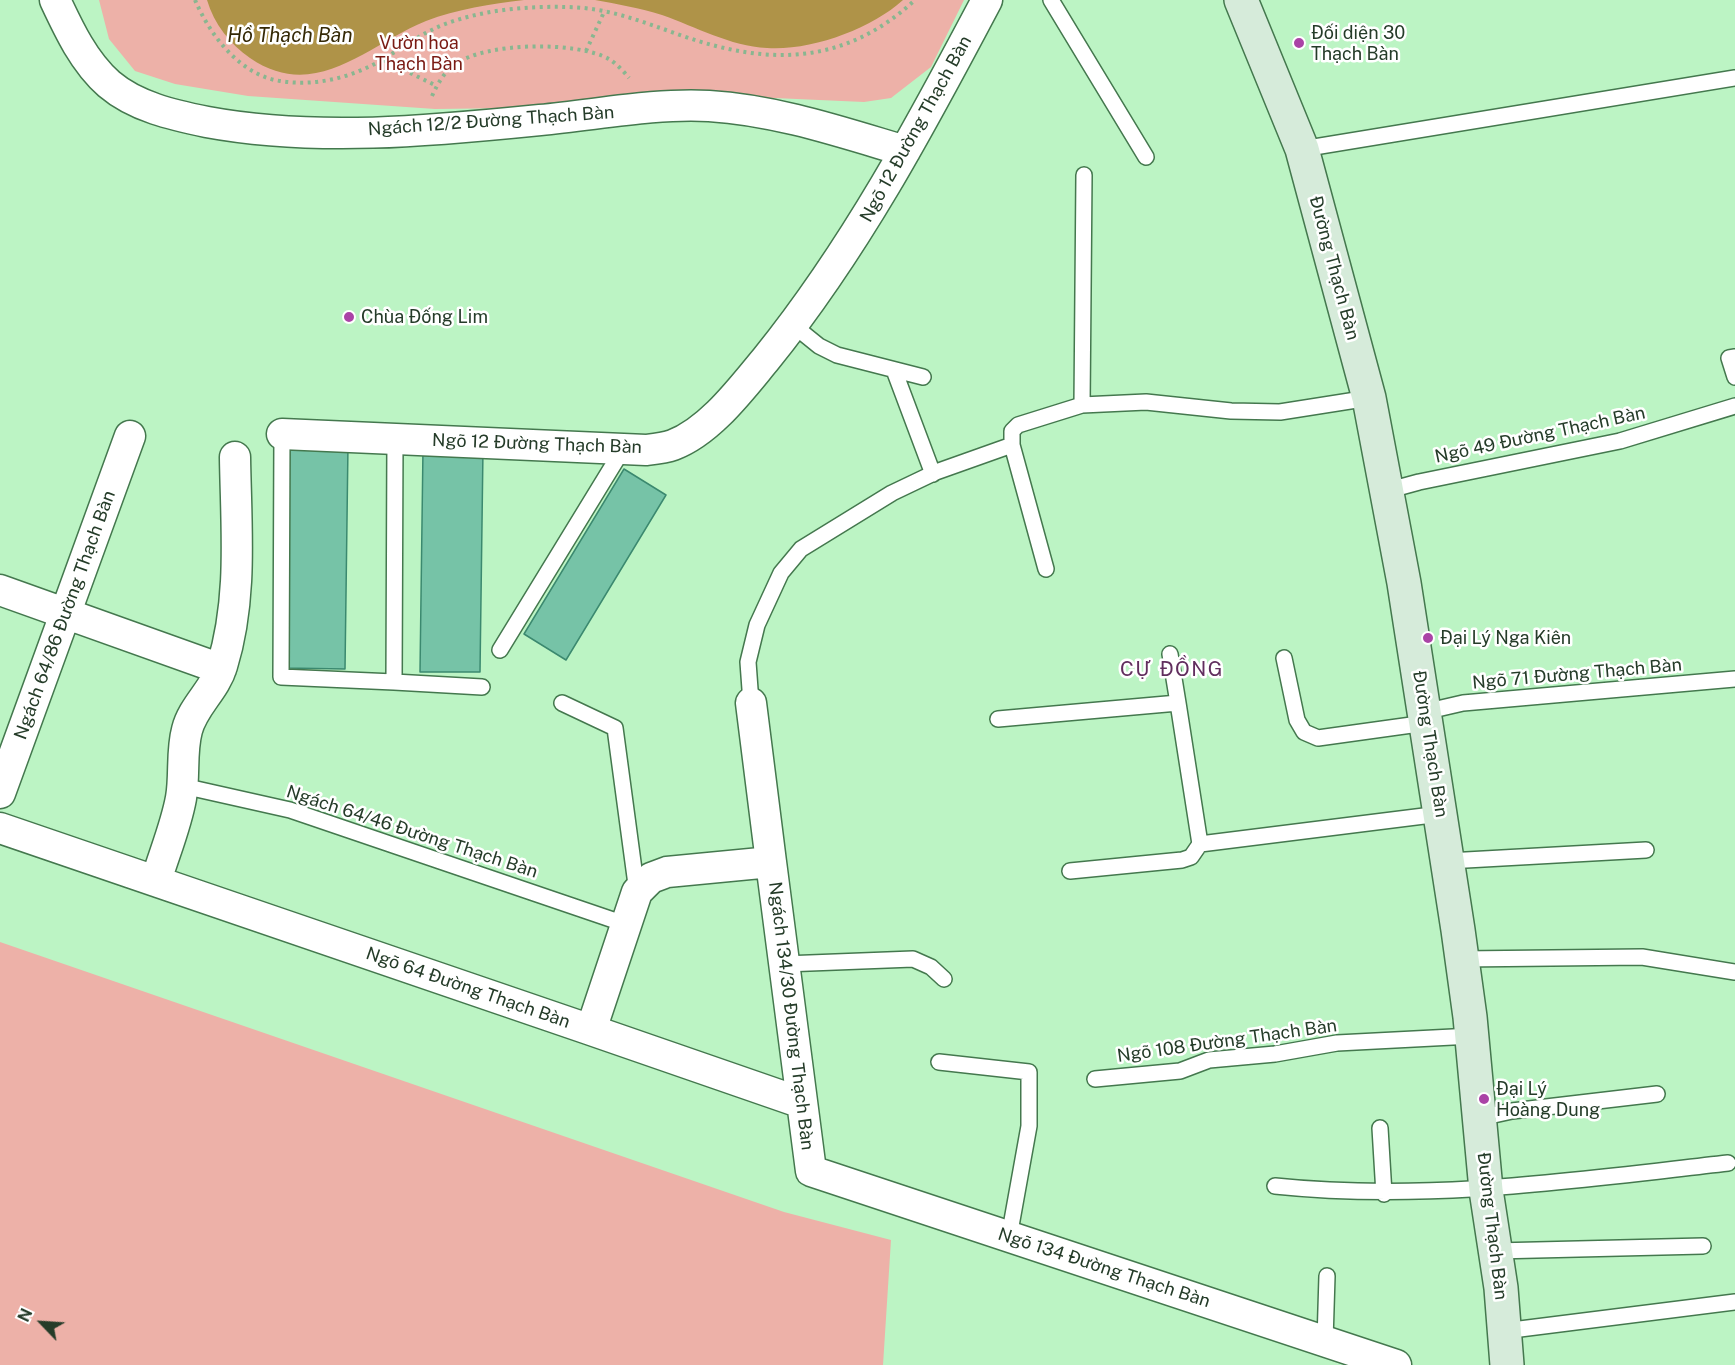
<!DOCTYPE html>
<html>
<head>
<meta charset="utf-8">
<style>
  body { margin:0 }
  #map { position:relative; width:1735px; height:1365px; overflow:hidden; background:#bcf4c4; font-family:"Public Sans",sans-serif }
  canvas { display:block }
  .north { position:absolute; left:12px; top:1293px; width:60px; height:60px; -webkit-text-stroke:4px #fff; paint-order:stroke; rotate:295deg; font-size:16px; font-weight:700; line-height:24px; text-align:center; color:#253c29 }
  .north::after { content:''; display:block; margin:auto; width:21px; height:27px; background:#253c29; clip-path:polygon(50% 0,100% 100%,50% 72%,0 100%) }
</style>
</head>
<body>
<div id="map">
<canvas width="1735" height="1365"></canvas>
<div class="north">N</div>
</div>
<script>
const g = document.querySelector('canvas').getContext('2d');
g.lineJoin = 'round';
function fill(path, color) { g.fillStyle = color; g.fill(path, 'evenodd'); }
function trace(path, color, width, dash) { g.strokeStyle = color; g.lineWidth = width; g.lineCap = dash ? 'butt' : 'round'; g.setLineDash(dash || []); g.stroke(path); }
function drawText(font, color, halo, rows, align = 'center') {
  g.font = font + ' "Public Sans",sans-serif'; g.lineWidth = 5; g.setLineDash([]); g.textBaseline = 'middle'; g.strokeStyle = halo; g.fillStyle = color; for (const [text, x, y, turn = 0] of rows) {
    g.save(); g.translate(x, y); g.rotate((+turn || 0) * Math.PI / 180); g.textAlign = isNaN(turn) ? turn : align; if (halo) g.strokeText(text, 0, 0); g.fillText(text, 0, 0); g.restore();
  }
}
const green = new Path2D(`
  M 99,0 L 964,0 L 931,67 L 891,98 L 864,102 L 662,93 L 517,108 L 435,109 L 248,96 L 175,84 L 135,71 L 109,39 Z
  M 0,942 L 784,1212 L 891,1240 L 883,1365 L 0,1365 Z`);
const water = new Path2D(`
  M 207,0 L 524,0 C 491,4 457,9 426,21 C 367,45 316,103 250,58 C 230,44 214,24 207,0 Z
  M 595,0 L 903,0 C 871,29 811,51 767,48 C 730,46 696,27 662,15 C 640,8 617,4 595,0 Z`);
const building = new Path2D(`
  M 287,445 L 348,445 L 345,669 L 285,668 Z
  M 423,448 L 483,449 L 480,672 L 420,672 Z
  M 624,469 L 666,495 L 566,660 L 524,634 Z`);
const path = new Path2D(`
  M 195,0 C 210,35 240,75 280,81 C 316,87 354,77 385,58 C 405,46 425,31 448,23 C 484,10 527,6 565,7 C 607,7 643,22 683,36 C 769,66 845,65 915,0
  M 586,51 L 605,10
  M 383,60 L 437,86
  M 432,96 C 438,83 444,72 456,64 C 486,42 577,41 609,59 C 616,63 624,72 629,78`);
const lane = new Path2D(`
  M 1051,0 L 1146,157
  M 1302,149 L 1735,78
  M 793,325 L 819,346 L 837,355 L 923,377
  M 1735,357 L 1729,358 L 1735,377
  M 894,370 L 933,474
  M 1082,405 L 1084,175
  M 282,434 L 281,677 L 394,682
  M 395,438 L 394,682 L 482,687
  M 1012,445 L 1046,569
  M 1386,491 L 1419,482 L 1620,441 L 1735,406
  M 500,650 L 623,449
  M 1170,654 L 1178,703
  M 1284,658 L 1297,720 L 1304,732 L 1318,738 L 1426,723
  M 562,703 L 615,728 L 637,892
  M 751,703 L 748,662 L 757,625 L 781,573 L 801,549 L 892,493 L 936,472 L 1012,445 L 1012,431 L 1018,425 L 1082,405 L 1146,402 L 1231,411 L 1280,412 L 1369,398
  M 1424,712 L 1463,703 L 1735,679
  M 998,719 L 1178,703 L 1200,844 L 1440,814
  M 183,786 L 290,810 L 625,924
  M 1448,861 L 1646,850
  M 1070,871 L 1182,860 L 1191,857 L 1200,844
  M 1461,959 L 1642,957 L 1735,972
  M 784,964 L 913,959 L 931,967 L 944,979
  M 939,1062 L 1029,1072 L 1029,1126 L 1009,1237
  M 1095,1079 L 1180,1071 L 1209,1060 L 1275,1054 L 1337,1043 L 1472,1036
  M 1480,1118 L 1512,1111 L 1657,1094
  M 1380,1128 L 1384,1194
  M 1275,1186 C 1428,1202 1577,1180 1728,1163
  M 1495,1251 L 1703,1246
  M 1504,1331 L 1735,1302
  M 1325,1341 L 1327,1276`);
const street = new Path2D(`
  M 55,0 C 69,30 84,62 109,84 C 136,107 173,115 207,122 C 315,142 431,131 540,120 C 596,115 653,103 709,106 C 776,110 841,132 905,151
  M 282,434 L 646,450 C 655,449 665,448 673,445 C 710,431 741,389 766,359 C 855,249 921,125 987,0
  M 0,590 L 221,669
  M 0,793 L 130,436
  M 0,828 L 591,1030 L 637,892 L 651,878 L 667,872 L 771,862 L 751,703
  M 771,862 L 811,1171 L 1396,1365
  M 156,881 C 164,854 176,826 181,798 C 185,775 181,752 187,730 C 193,706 215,690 222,666 C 243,598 236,527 235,457
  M 591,1030 L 802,1103`);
const secondary = new Path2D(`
  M 1241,0 L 1302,149 L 1369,398 L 1404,583 L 1458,930 L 1470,1017 L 1486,1190 L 1501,1288 L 1507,1365`);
const markers = [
  [1299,43,6,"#aa43a6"],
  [349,317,6,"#aa43a6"],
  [1428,638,6,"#aa43a6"],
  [1484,1099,6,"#aa43a6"]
];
const poiNames = [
  ["Đối diện 30",1311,33],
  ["Thạch Bàn",1311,54],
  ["Chùa Đống Lim",361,317],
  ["Đại Lý Nga Kiên",1440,638],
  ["Đại Lý",1496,1089],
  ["Hoàng Dung",1496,1110]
];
const parkNames = [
  ["Vườn hoa",419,43],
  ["Thạch Bàn",419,64]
];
const streetNames = [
  ["Ngách 12/2 Đường Thạch Bàn",491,121,-4],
  ["Ngõ 12 Đường Thạch Bàn",916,129,-61],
  ["Đường Thạch Bàn",1334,268,75],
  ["Ngõ 49 Đường Thạch Bàn",1540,435,-12],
  ["Ngõ 12 Đường Thạch Bàn",537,444,2],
  ["Ngách 64/86 Đường Thạch Bàn",65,615,-70],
  ["Ngõ 71 Đường Thạch Bàn",1577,674,-5],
  ["Đường Thạch Bàn",1430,744,81],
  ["Ngách 64/46 Đường Thạch Bàn",412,832,18],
  ["Ngõ 64 Đường Thạch Bàn",468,988,19],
  ["Ngách 134/30 Đường Thạch Bàn",791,1016,83],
  ["Ngõ 108 Đường Thạch Bàn",1227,1041,-8],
  ["Đường Thạch Bàn",1492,1226,83],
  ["Ngõ 134 Đường Thạch Bàn",1104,1268,18]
];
const waterNames = [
  ["Hồ Thạch Bàn",290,36]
];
const neighbourhoodNames = [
  ["CỰ ĐỒNG",1172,670]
];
fill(green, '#edb1a8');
fill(water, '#af9348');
fill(building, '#76c3a7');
trace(building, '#3b896f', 1.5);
trace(lane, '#44784e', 18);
trace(street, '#44784e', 33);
trace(secondary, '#44784e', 36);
trace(path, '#89b690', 4, [3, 4.5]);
trace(lane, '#fff', 15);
trace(street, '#fff', 30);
trace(secondary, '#d6ebda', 33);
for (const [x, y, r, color] of markers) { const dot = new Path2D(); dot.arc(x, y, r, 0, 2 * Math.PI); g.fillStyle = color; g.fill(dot); trace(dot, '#fff', 2); }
drawText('18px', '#253c29', '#fff', poiNames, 'left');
drawText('18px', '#7a1b14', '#fff', parkNames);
drawText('18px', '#253c29', '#fff', streetNames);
drawText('italic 20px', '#352906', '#fff', waterNames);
g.letterSpacing = '1.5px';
drawText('20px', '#612e5e', '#fff', neighbourhoodNames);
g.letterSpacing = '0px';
</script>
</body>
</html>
